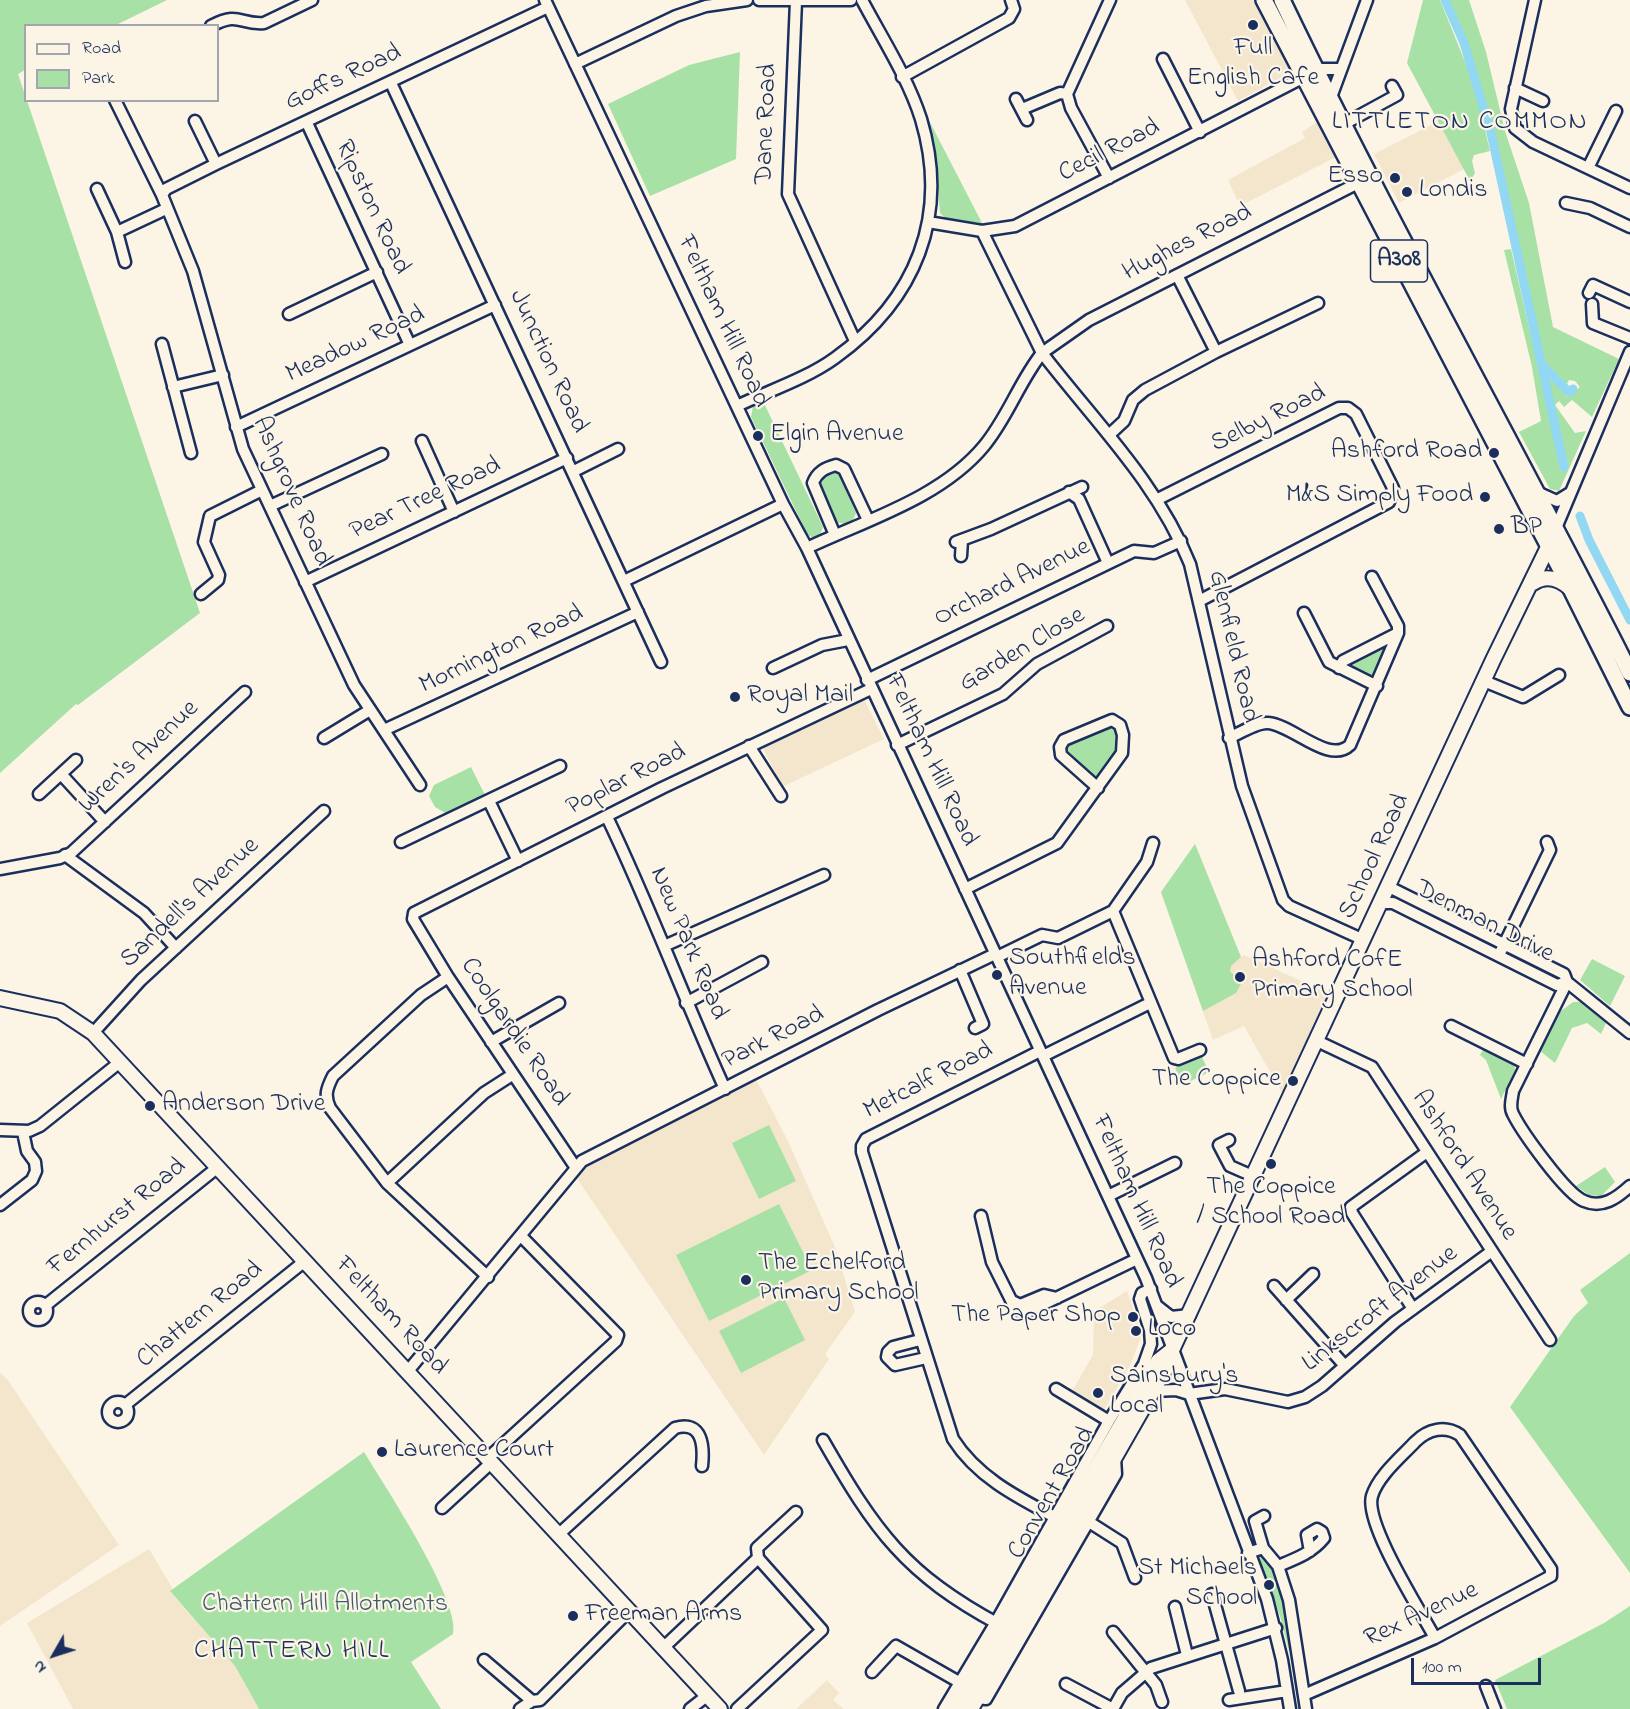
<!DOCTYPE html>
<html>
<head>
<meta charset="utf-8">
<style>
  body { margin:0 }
  #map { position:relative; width:1630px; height:1709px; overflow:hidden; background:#fcf5e5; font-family:"Indie Flower",sans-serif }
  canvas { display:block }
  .legend { position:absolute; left:24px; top:24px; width:195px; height:78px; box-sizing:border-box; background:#fcf5e5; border:2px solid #a2a6af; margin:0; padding:8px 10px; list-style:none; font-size:18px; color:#1b2f5e }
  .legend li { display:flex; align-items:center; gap:12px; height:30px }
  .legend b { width:30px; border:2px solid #a2a6af }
  .north { position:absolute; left:24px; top:1625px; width:60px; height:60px; -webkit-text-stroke:4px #fcf5e5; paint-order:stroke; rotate:231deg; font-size:16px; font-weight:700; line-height:24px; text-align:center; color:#1b2f5e }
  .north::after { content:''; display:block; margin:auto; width:21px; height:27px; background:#1b2f5e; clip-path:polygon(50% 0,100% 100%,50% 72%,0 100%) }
  .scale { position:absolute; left:1411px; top:1658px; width:130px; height:27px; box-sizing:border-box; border:3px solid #1b2f5e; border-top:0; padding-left:8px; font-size:18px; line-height:21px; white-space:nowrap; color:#1b2f5e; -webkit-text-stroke:4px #fcf5e5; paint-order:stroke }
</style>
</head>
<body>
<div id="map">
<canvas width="1630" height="1709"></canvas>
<ul class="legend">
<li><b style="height:8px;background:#fcf5e5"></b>Road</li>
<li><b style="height:16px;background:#a7e1a6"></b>Park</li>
</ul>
<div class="north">N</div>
<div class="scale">100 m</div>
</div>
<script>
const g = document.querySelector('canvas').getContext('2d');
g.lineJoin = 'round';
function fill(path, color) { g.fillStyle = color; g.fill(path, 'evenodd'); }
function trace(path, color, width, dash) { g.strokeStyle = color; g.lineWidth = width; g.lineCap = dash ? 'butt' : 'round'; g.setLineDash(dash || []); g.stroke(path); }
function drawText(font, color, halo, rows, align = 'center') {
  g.font = font + ' "Indie Flower",sans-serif'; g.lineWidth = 4.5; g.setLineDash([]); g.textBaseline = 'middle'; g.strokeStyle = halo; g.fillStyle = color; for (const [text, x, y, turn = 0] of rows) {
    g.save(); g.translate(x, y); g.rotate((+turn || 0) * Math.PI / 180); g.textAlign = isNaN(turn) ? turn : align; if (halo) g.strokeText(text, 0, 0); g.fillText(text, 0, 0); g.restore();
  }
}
const built = new Path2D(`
  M 1185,0 L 1253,0 L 1291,72 L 1238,101 Z
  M 1439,121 L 1464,169 L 1399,203 L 1374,154 Z
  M 1317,122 L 1336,157 L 1240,206 L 1228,180 L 1305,138 L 1302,132 Z
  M 864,699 L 884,739 L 782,787 L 763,748 Z
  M 1195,844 L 1241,957 L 1244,955 L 1328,993 L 1282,1093 L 1244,1026 L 1213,1040 L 1161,892 Z
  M 756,1079 L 788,1141 L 835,1247 L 855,1312 L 825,1354 L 829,1359 L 764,1455 L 576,1177 L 586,1165 Z
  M 1127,1291 L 1142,1334 L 1130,1366 L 1104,1410 L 1072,1391 L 1093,1355 L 1094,1311 Z
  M 0,1373 L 7,1379 L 119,1545 L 0,1626 Z
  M 149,1549 L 173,1589 L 170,1592 L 235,1666 L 259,1709 L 73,1709 L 27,1623 Z
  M 827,1680 L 839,1693 L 833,1700 L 844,1709 L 796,1709 Z`);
const green = new Path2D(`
  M 0,0 L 167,0 L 116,25 L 26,26 L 25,70 L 18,74 L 200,613 L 78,705 L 76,704 L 0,773 Z
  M 1423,0 L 1440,0 L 1474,84 L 1490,151 L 1474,155 L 1472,161 L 1475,173 L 1470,181 L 1407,63 Z
  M 1447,0 L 1469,0 L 1486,52 L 1505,131 L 1529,203 L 1553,327 L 1619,359 L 1592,417 L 1572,400 L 1564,407 L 1559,401 L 1555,405 L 1575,433 L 1586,431 L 1559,491 L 1550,489 L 1519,432 L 1541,421 L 1532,367 L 1504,250 L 1511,249 L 1561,467 L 1567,466 L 1546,375 L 1568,397 L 1580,387 L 1575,381 L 1569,380 L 1567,384 L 1543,360 C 1517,239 1498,114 1447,0 Z
  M 740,52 L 736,159 L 650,196 L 608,104 L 689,65 Z
  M 919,101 L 982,223 C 967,222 950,225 940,213 L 935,154 L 929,124 Z
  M 763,401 L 823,527 L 820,535 L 813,538 L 807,534 L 751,417 L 753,406 Z
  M 833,471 L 839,474 L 856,513 L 853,520 L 844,524 L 836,522 L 819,484 L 823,476 Z
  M 1382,648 L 1386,652 L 1377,675 L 1371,679 L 1350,668 L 1350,665 Z
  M 1107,725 C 1132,732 1111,774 1095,780 L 1067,756 L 1067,747 L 1070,742 Z
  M 471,767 L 486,797 L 447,814 L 435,807 L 429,796 L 434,785 Z
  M 1195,844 L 1241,957 L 1231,966 L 1230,972 L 1243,980 L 1236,993 L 1203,1011 L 1161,892 Z
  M 1592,959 L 1625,976 L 1610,1006 L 1580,980 Z
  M 1573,1002 L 1583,1002 L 1606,1023 L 1601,1034 L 1587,1023 L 1572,1028 L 1555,1063 L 1539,1050 L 1561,1011 Z
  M 1484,1048 L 1514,1064 L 1515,1070 L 1501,1099 L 1486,1060 L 1480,1055 Z
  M 1201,1055 L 1209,1072 L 1183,1085 L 1175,1068 Z
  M 769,1125 L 796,1181 L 759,1199 L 732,1143 Z
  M 1605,1167 L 1615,1182 L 1601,1196 L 1589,1195 L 1576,1186 Z
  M 779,1204 L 812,1270 L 709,1321 L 676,1255 Z
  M 1630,1253 L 1630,1573 L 1510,1407 L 1574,1316 L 1588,1303 L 1580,1290 Z
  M 784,1298 L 805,1340 L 741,1373 L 719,1331 Z
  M 364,1452 C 384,1485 461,1601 453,1634 L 411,1662 L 441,1709 L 259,1709 L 235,1666 L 170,1591 Z
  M 1262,1554 C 1284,1570 1290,1625 1294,1650 L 1289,1651 L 1280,1616 L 1257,1556 Z
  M 1630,1606 L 1630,1709 L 1507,1709 L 1495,1680 L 1604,1623 Z`);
const canal = new Path2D(`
  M 1445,0 L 1464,43 L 1491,133 L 1564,467
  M 1543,366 L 1569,392 L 1573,389
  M 1580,516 L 1589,540 L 1630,620`);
const minor = new Path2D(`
  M 545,0 L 783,504 L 807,548 L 1146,1278 L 1267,1599 L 1282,1660 L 1290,1709
  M 759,0 L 851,0
  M 1535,0 L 1511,109 L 1515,128 L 1533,142 L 1630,188
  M 796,1 L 788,194 L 855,341
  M 211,26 C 240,11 239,25 264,23 L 312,0
  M 1163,59 L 1200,132
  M 575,64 L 676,16 L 706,6 L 747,0
  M 1313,66 L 1320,69 L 1341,69
  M 902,77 L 1009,18 L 1014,9 L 1011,0
  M 391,83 L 661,662
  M 1515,88 L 1543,101
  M 1016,99 L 1027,120
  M 115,100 L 162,195 L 193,271 L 243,449 L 354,685 L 420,785
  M 1330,100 L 1367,0
  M 1022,109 L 1060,93 L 1067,94
  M 195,121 L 216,164
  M 307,123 L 410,345
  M 1342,125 L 1397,95 L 1392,86
  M 1588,168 L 1616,111
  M 1109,178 L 1071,108 L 1067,94 L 1110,0
  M 1358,183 L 1089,320 L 1042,353 C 1095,422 1157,482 1190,564 L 1242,786 L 1283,900 L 1289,906 L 1364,940
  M 97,189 L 117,232 L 125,262
  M 162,195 L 166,189 L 216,164 L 548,7
  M 1566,203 L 1590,208 L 1630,227
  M 928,222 L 982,231 L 1015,226 L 1304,77
  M 117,232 L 166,209
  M 1177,275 L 1216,352
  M 1589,293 L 1593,285 L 1630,302
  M 1592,304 L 1593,323 L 1630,338
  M 289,314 L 377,272
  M 162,344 L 191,453
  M 173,387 L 223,375
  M 737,406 C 768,391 806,379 835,358 C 916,300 950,216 921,119 C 908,78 882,38 862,0
  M 236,427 L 495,305
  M 1110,434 L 1124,421 L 1133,400 L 1145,390 L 1216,352 L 1318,303
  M 422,441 L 454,512
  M 574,471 L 618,449
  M 1069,492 L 1079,499 L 1108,563
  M 1537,492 L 1557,501 L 1570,493
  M 1158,499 L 1339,408 L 1348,408 L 1356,414 L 1393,488 L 1389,502 L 1199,601
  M 270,506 L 382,454
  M 1556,528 L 1630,352
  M 835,535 L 813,483 C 817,472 825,468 836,465 L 844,469 L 868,520
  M 956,542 L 991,529 L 1082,487
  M 807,548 C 866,520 941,498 984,446 C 1008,417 1019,382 1042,353 L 982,231
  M 961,556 L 962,540
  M 624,581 L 783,504
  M 305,582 L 567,458
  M 201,594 L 218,580 L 219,575 L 204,542 L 210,516 L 262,490
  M 1304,613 L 1329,662 L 1377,686
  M 773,668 L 822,645 L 848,640
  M 1339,668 L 1343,661 L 1398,633
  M 867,680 L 1134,551 L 1154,553 L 1181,541
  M 1484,681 L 1523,697 L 1559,675
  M 384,730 L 638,612
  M 324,738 L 370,710
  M 1229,738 C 1240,733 1257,722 1268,723 C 1293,725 1329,765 1350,745 L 1398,633 L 1398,626 L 1372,577
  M 897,745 L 1003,694 L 1037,664 L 1107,626
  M 749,746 L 781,796
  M 61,774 L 105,822
  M 39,794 L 76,760
  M 489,801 L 518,861
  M 607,817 C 650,906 684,999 725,1089
  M 401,842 L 560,766
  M 65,855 L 144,913 L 176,948
  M 0,869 L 60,858 L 71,853 L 245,692
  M 1389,887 L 1564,974 L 1567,982 L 1630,1033
  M 965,889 L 1057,843 L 1122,753 L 1123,735 L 1120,725 L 1112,720 L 1064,740 L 1060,747 L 1061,755 L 1098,788
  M 1381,903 L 1393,903 L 1557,985 L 1567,982
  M 1113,911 L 1174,1058 L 1178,1059 L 1200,1050
  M 664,946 L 824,875
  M 1500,953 L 1550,850 L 1547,842
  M 997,957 L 1042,935 L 1058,938 L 1113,911 L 1147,862 L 1153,843
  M 960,970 L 983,1024 L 975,1028
  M 448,977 L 421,995 L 333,1076 C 327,1088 324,1095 330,1108 L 387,1183 L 488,1277
  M 1567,982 L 1513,1091 C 1512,1099 1509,1107 1513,1114 C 1522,1132 1566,1194 1584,1201 C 1602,1209 1617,1198 1630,1186
  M 686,1003 L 762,962
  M 1451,1026 L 1527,1064
  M 93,1033 L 141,980 L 324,811
  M 1317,1041 L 1372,1067 L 1550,1340
  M 491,1042 L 559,1003
  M 1040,1051 L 866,1139 L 862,1146 L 862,1152 L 953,1439 C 979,1480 1023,1500 1064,1522
  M 1043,1056 L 1150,1003
  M 0,1130 L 29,1131 L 40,1126 L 120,1062
  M 1229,1140 L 1219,1145 L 1230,1166 L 1255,1177
  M 576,1168 L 448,977 L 413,919 L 414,913 L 662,788 L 871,689
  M 387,1183 L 484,1093 L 512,1075
  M 1108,1196 L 1175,1163
  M 0,1205 L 32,1180 L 36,1171 L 35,1162 L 27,1151 L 23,1132
  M 981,1216 L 992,1262 L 1016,1310 L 1023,1314 L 1137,1259
  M 1274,1286 L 1345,1366
  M 1286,1300 L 1313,1274
  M 1012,1301 L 1020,1305 L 1044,1295 L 1057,1298
  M29 1311a9 9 0 1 1 18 0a9 9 0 1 1-18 0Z
  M 46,1305 L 218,1167
  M 1157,1306 L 1171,1317 L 1190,1315
  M 1413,1309 L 1352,1213 L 1351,1207 L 1427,1152
  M 920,1340 L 893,1347 L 888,1352 L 887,1357 L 895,1365 L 926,1358
  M 408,1371 L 582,1161 L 878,1010 L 995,954
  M 1056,1389 L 1109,1421
  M 1153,1391 L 1176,1390 L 1189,1394 L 1225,1389 L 1288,1402 L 1305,1397 L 1322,1386 L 1395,1322 L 1492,1251
  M108 1412a10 10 0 1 1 20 0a10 10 0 1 1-20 0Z
  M 125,1405 L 305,1261
  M 823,1440 C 875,1531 905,1574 1000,1625
  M 488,1458 L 616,1341 L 618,1335 L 521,1236
  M 442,1508 L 492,1462
  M 1089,1522 L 1122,1543 L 1135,1578
  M 559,1534 L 675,1428 C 703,1420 704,1447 702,1466
  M 1263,1548 L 1255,1521 L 1264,1516
  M 1248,1553 L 1263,1548 L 1278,1566 L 1289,1600 L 1306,1709
  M 758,1558 L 757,1548 L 796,1512
  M 1278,1566 C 1295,1559 1312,1553 1324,1538 L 1322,1532 L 1317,1529 L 1307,1535 L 1310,1551
  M 1212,1594 L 1239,1691
  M 1175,1607 L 1187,1655
  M 1113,1632 L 1156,1685 L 1162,1702
  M 664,1647 L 758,1558 L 822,1630 L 737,1709
  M 484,1660 L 532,1701 L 540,1700 L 630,1610
  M 872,1672 L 896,1646 L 959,1682
  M 1066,1684 L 1113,1709 L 1122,1693 L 1151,1668 L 1276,1628
  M 1486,1686 L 1495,1709
  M 1304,1695 L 1435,1638 L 1551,1576 L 1551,1569 L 1460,1435 C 1445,1425 1428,1429 1415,1442 C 1401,1457 1378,1476 1372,1496 C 1364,1523 1420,1610 1435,1638
  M 978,1698 L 986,1699 L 1116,1474 L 1115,1458
  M 1229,1700 L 1287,1691
  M 520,1709 L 532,1701
  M 690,1709 L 708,1695
  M 944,1709 L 996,1622 L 1109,1421 L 1144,1364 L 1151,1344 L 1150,1330 L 1140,1299 L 1142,1293 L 1151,1289`);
const major = new Path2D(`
  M 1533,583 C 1546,574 1560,579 1571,589
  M 0,998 L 60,1011 L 93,1033 L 720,1709
  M 956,1709 L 1158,1361 L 1172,1350
  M 971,1709 L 1167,1366 L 1172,1350 L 1493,660 L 1552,539`);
const highway = new Path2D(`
  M 1264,0 L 1571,589 L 1630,707
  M 1282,0 C 1391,228 1516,447 1630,673`);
const markers = [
  [1253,25,6,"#1b2f5e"],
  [1395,178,6,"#1b2f5e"],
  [1407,192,6,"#1b2f5e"],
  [758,436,6,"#1b2f5e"],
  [1494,453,6,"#1b2f5e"],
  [1485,497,6,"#1b2f5e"],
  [1499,529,6,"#1b2f5e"],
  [735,697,6,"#1b2f5e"],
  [997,975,6,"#1b2f5e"],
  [1240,977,6,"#1b2f5e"],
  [1293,1081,6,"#1b2f5e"],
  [150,1106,6,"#1b2f5e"],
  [1271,1164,6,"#1b2f5e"],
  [746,1280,6,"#1b2f5e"],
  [1133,1317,6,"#1b2f5e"],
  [1136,1331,6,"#1b2f5e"],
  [1098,1393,6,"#1b2f5e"],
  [382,1452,6,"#1b2f5e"],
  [1269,1585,6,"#1b2f5e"],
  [573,1616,6,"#1b2f5e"]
];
const shields = [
  [1399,261,57]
];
const shieldNames = [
  ["A308",1399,261]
];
const poiNames = [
  ["Full",1253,50,"center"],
  ["English Cafe",1253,80,"center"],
  ["Esso",1383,178,"right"],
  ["Londis",1419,192],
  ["Elgin Avenue",770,436],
  ["Ashford Road",1482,453,"right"],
  ["M&S Simply Food",1473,497,"right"],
  ["BP",1511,529],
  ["Royal Mail",747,697],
  ["Southfields",1009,960],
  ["Avenue",1009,990],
  ["Ashford CofE",1252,962],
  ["Primary School",1252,992],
  ["The Coppice",1281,1081,"right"],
  ["Anderson Drive",162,1106],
  ["The Coppice",1271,1189,"center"],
  ["/ School Road",1271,1219,"center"],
  ["The Echelford",758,1265],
  ["Primary School",758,1295],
  ["The Paper Shop",1121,1317,"right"],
  ["Loco",1148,1331],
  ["Sainsbury's",1110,1378],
  ["Local",1110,1408],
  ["Laurence Court",394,1452],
  ["St Michaels",1257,1570,"right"],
  ["School",1257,1600,"right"],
  ["Freeman Arms",585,1616]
];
const streetNames = [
  ["Goffs Road",344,79,-25],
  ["Dane Road",768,124,-88],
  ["Cecil Road",1110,152,-27],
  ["Ripston Road",371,208,65],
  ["Hughes Road",1188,244,-27],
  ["Feltham Hill Road",722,322,65],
  ["Meadow Road",356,346,-25],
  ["Junction Road",547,362,65],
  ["Selby Road",1269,420,-26],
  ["Ashgrove Road",290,492,66],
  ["Pear Tree Road",426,500,-25],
  ["Orchard Avenue",1013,584,-26],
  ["Glenfield Road",1232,647,77],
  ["Mornington Road",502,651,-25],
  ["Garden Close",1023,651,-31],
  ["Wren's Avenue",140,758,-43],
  ["Feltham Hill Road",930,761,65],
  ["Poplar Road",627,781,-27],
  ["School Road",1376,857,-65],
  ["Sandell's Avenue",191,904,-43],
  ["Denman Drive",1484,923,27],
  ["New Park Road",687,944,67],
  ["Coolgardie Road",513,1033,56],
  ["Park Road",774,1039,-27],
  ["Metcalf Road",929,1082,-27],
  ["Ashford Avenue",1463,1166,57],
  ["Feltham Hill Road",1135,1202,66],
  ["Fernhurst Road",118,1218,-39],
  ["Linkscroft Avenue",1381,1310,-38],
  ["Chattern Road",201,1316,-39],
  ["Feltham Road",390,1317,47],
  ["Convent Road",1053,1494,-60],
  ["Rex Avenue",1422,1616,-25]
];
const parkNames = [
  ["Chattern Hill Allotments",325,1606]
];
const neighbourhoodNames = [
  ["LITTLETON COMMON",1460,124],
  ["CHATTERN HILL",292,1653]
];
fill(built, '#f4e6cd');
fill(green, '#a7e1a6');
trace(canal, '#92d8f3', 9);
trace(minor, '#1b2f5e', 15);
trace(major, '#1b2f5e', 18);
trace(highway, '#1b2f5e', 20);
trace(minor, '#fcf5e5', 10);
trace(major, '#fcf5e5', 14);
trace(highway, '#fcf5e5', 15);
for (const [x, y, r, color] of markers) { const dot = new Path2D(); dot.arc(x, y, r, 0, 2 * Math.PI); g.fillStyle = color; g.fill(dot); trace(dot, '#fcf5e5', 2); }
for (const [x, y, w] of shields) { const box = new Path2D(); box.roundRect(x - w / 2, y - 21, w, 42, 4.5); g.fillStyle = '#fcf5e5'; g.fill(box); trace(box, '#1b2f5e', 1.5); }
drawText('bold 24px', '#1b2f5e', null, shieldNames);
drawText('26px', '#1b2f5e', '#fcf5e5', poiNames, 'left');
drawText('26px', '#1b2f5e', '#fcf5e5', streetNames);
drawText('26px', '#3e5c70', '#fcf5e5', parkNames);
g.letterSpacing = '1.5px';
drawText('27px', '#1b2f5e', '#fcf5e5', neighbourhoodNames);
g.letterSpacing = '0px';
</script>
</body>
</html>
